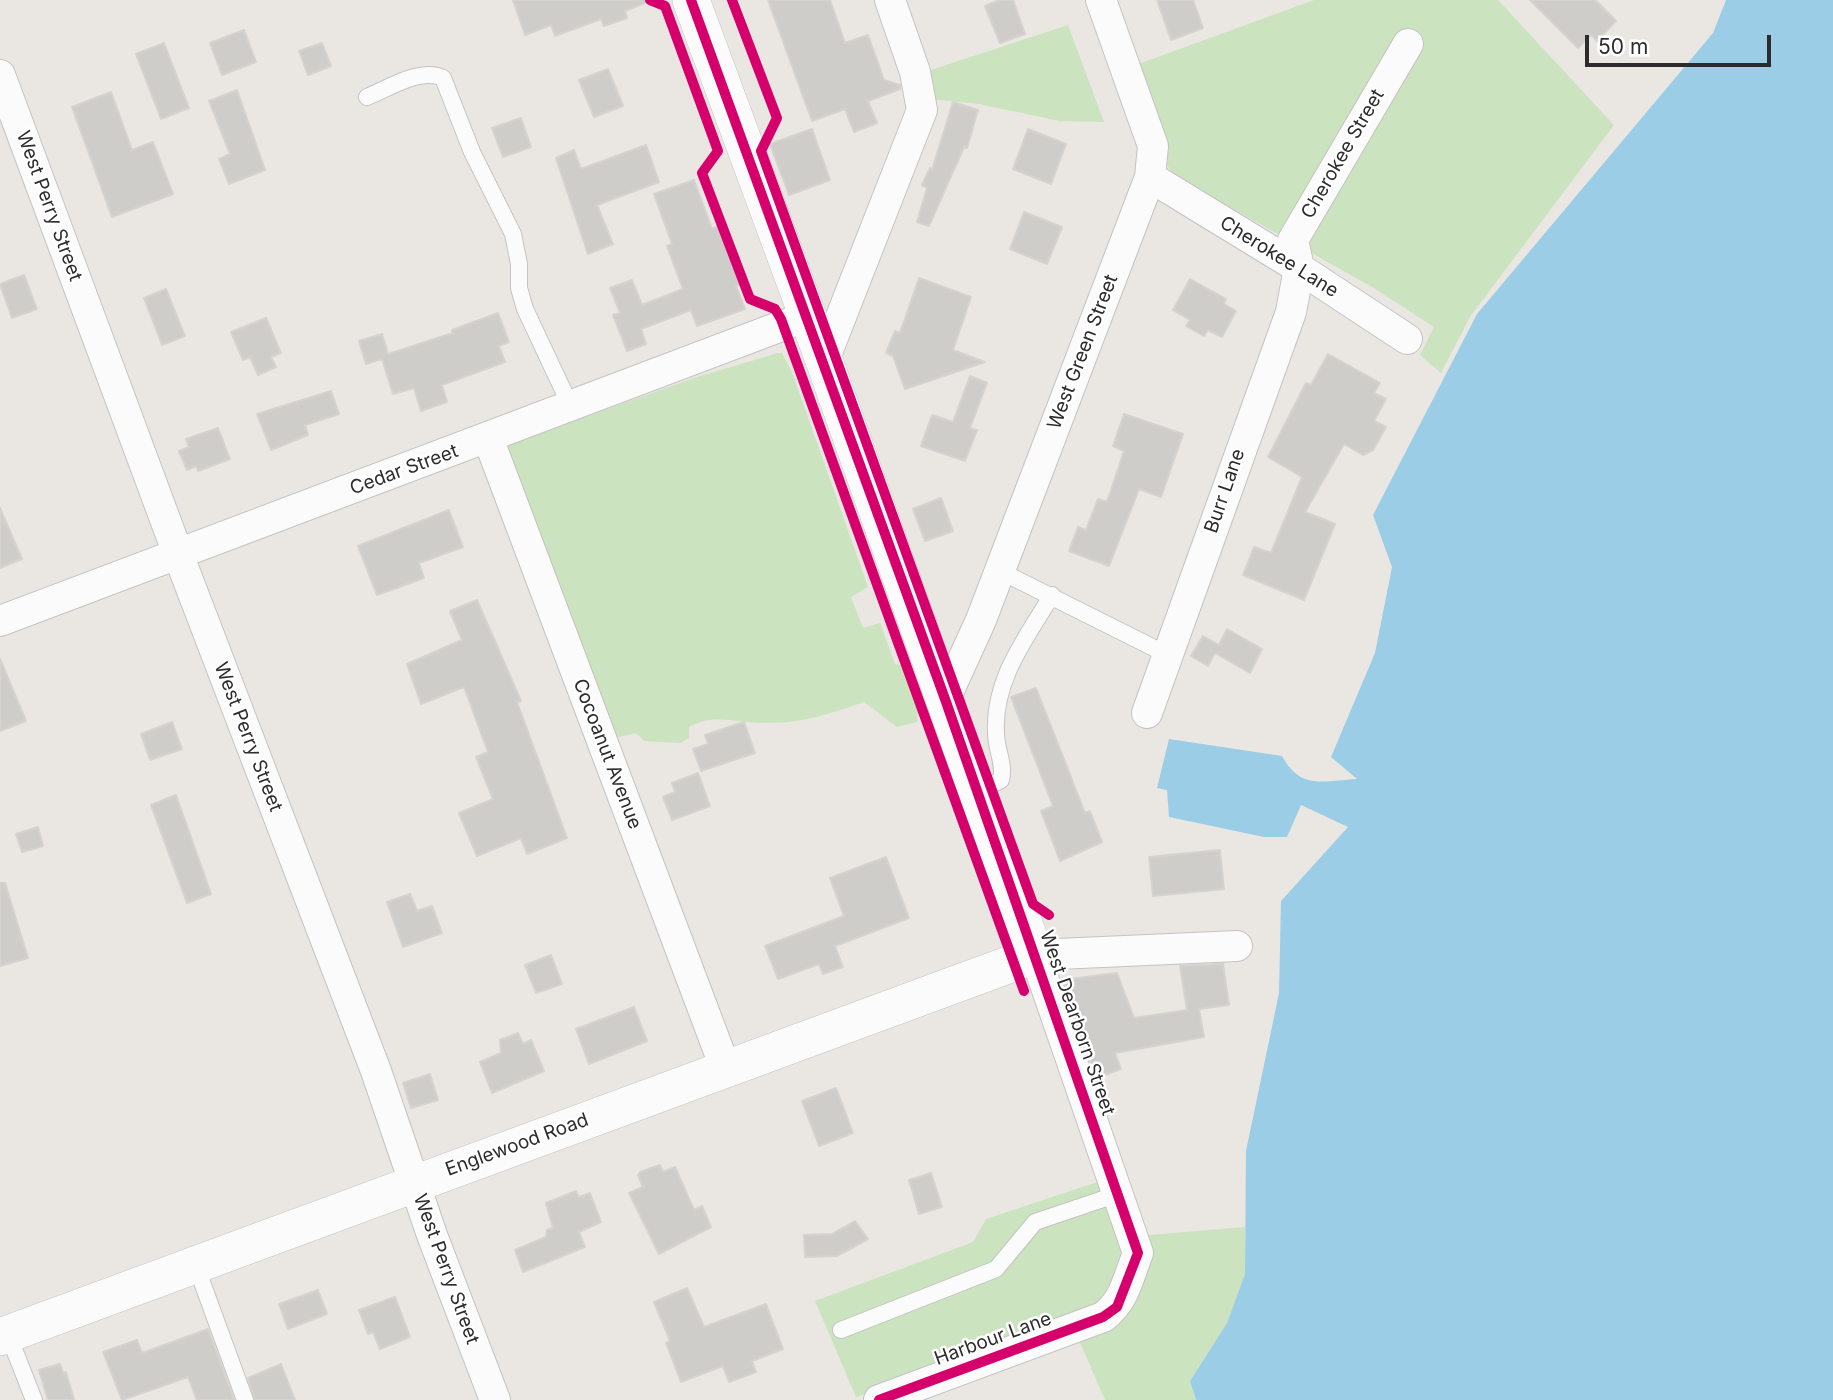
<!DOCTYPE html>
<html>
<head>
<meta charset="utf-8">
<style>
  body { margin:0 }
  #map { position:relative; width:1833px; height:1400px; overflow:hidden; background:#eae7e3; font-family:Inter,sans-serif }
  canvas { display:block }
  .scale { position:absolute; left:1585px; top:35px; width:186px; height:32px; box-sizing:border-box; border:4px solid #2c2c2c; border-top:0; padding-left:9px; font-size:21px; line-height:24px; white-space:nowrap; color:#2c2c2c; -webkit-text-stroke:5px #fff; paint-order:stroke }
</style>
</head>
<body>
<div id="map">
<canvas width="1833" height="1400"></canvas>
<div class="scale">50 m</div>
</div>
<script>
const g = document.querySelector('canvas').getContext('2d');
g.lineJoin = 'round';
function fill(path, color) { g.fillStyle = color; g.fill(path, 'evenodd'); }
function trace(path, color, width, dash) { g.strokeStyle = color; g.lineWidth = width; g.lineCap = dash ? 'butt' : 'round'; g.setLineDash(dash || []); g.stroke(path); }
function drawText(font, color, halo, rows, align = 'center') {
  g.font = font + ' Inter,sans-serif'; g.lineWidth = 5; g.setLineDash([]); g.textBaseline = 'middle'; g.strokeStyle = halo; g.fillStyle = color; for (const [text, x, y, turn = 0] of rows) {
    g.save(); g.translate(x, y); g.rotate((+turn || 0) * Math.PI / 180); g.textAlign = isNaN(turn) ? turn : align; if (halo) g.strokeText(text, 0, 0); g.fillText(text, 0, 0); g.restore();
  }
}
const green = new Path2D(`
  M 1314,0 L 1498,0 L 1614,125 L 1470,317 L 1441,373 L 1420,355 L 1434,327 L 1372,287 L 1176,177 L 1162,159 L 1133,66 Z
  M 1068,25 L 1104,122 L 1060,121 L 979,104 L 930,99 L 922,73 Z
  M 778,353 L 782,353 L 792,372 L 868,587 L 851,597 L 863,628 L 880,623 L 895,664 L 903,665 L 909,680 L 920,688 L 917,722 L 897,727 L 864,702 C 832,713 803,723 769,723 C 741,724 714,712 689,727 L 689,738 L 681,743 L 644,741 L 636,733 L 607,740 L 504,454 L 509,444 L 694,378 Z
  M 1115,1176 L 1138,1236 L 1245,1227 L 1245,1274 L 1227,1323 L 1190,1381 L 1196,1400 L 1105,1400 L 1069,1317 L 856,1397 L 815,1301 L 973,1242 L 986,1219 Z`);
const water = new Path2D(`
  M 1726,0 L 1833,0 L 1833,1400 L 1196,1400 L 1190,1381 L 1227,1323 L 1245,1274 L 1246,1151 L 1279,993 L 1281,901 L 1348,827 L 1301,805 L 1287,837 L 1264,837 L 1169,817 L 1167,790 L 1157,788 L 1169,739 L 1282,756 C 1301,790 1321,781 1357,779 L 1331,757 L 1375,653 L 1392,567 L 1373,515 L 1477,314 L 1713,33 Z`);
const building = new Path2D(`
  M 513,0 L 647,0 L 647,2 L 625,11 L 627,18 L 604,26 L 601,19 L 555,36 L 551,25 L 525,35 Z
  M 768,0 L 830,0 L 845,43 L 868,35 L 884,80 L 900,85 L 900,89 L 868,101 L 877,123 L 854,132 L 845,109 L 812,121 Z
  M 1000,0 L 1013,0 L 1025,34 L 1000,43 L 985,6 Z
  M 1157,0 L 1193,0 L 1203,28 L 1171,40 Z
  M 1530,0 L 1595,0 L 1616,21 L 1597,41 L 1591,35 L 1578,48 Z
  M 244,30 L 256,62 L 222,75 L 210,43 Z
  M 164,43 L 189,108 L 161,119 L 136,54 Z
  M 322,43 L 331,66 L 308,75 L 299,51 Z
  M 608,69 L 623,106 L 594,117 L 579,80 Z
  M 237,90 L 265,170 L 229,184 L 219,159 L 230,154 L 209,101 Z
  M 111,92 L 132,150 L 153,142 L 173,194 L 112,217 L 72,107 Z
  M 953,102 L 978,110 L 967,148 L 964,147 L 929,226 L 917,222 L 927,188 L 922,185 L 930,168 L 932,170 Z
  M 521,118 L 531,147 L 503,157 L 492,128 Z
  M 812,129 L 830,180 L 789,195 L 770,144 Z
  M 1028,129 L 1066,144 L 1051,184 L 1013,169 Z
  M 646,145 L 659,182 L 597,205 L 613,244 L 588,254 L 556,158 L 574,150 L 581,169 Z
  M 694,180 L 712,229 L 718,226 L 740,285 L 736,286 L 745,309 L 697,326 L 691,310 L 641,329 L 646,344 L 627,351 L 613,315 L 620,313 L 610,288 L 632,280 L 642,305 L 683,289 L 667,246 L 672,244 L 654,194 Z
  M 1024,212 L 1062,227 L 1047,264 L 1010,249 Z
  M 24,275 L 37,309 L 12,318 L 0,284 Z
  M 919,278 L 971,297 L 953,350 L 985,362 L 905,389 L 893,356 L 886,353 L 895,331 L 900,333 Z
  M 1190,279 L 1226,299 L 1224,304 L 1236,311 L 1222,337 L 1208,330 L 1204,336 L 1186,326 L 1190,320 L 1173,310 Z
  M 166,289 L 185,336 L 162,345 L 144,298 Z
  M 498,313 L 509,342 L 499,346 L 505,362 L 442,385 L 447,402 L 421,411 L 414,388 L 393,394 L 382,359 L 366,364 L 359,341 L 382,334 L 388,354 L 453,333 L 452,330 Z
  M 266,318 L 281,353 L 271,357 L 276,367 L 258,375 L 250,357 L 243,360 L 231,332 Z
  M 1328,354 L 1380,383 L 1374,393 L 1386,399 L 1374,421 L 1386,427 L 1373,450 L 1363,455 L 1344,444 L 1305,512 L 1335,524 L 1304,600 L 1243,575 L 1254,547 L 1271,553 L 1302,477 L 1268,457 L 1306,383 L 1311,385 Z
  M 970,376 L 987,383 L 970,428 L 977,430 L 965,461 L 921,446 L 932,415 L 953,422 Z
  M 331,391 L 339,414 L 305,425 L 308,435 L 271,450 L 257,414 Z
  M 1124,414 L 1183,434 L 1161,497 L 1139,489 L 1109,566 L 1069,551 L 1078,527 L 1086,530 L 1098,499 L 1107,502 L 1124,451 L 1113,446 Z
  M 218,428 L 230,459 L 198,471 L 196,466 L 187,470 L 179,451 L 189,447 L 186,439 Z
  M 941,498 L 953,531 L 925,541 L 913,509 Z
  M 0,508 L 22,559 L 0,568 Z
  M 449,510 L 463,547 L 419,563 L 424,578 L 377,595 L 358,546 Z
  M 477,600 L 521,701 L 517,702 L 567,838 L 527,854 L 521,838 L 477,856 L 459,813 L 493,799 L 476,757 L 488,752 L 464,687 L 421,704 L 407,664 L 462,640 L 450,611 Z
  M 1227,629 L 1262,649 L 1250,673 L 1215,653 L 1208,666 L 1191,656 L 1203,636 L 1219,645 Z
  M 0,659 L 26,721 L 0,731 Z
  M 1036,688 L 1085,813 L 1090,811 L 1102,842 L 1060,861 L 1041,811 L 1053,806 L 1011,697 Z
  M 172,722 L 182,749 L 150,760 L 141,734 Z
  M 744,722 L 755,753 L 701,771 L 693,749 L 708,744 L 705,735 Z
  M 698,773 L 710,806 L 672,820 L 663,797 L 675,792 L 672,783 Z
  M 176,795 L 211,894 L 187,903 L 151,805 Z
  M 38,827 L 43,846 L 22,852 L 16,834 Z
  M 1220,850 L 1224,889 L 1153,896 L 1149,857 Z
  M 886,857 L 909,918 L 835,946 L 843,967 L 823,974 L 819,964 L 778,979 L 765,946 L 844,916 L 830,878 Z
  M 0,883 L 5,883 L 28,958 L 0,966 Z
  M 410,894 L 417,911 L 432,906 L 442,933 L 403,947 L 387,902 Z
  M 551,955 L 562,984 L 536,993 L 525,965 Z
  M 1223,964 L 1229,1005 L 1199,1009 L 1204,1037 L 1115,1053 L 1121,1069 L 1096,1078 L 1062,980 L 1117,973 L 1134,1018 L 1187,1010 L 1180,966 Z
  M 634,1007 L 647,1041 L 589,1064 L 576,1029 Z
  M 518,1033 L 523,1044 L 531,1040 L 544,1071 L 492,1093 L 480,1062 L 501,1053 L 500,1040 Z
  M 430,1074 L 438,1100 L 411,1108 L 403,1083 Z
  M 836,1088 L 853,1133 L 819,1146 L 802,1101 Z
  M 660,1165 L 663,1172 L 675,1167 L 694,1210 L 702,1206 L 711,1227 L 659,1254 L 629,1193 L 643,1187 L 638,1175 L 640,1172 Z
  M 931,1173 L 942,1207 L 919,1214 L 909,1180 Z
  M 576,1191 L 579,1197 L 590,1193 L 601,1222 L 579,1232 L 585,1247 L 523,1272 L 515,1250 L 546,1237 L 547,1230 L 553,1228 L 546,1203 Z
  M 855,1221 L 868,1239 L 837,1256 L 805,1257 L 804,1235 L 832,1234 Z
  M 687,1288 L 704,1327 L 766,1304 L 783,1349 L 752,1361 L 756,1372 L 729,1382 L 723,1366 L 681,1382 L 666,1343 L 670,1341 L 654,1302 Z
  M 318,1290 L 327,1314 L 288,1329 L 279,1304 Z
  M 395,1297 L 410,1337 L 380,1349 L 373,1332 L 368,1334 L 359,1310 Z
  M 208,1329 L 234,1400 L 197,1400 L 188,1377 L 122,1400 L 103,1352 L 137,1340 L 142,1353 Z
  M 60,1364 L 63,1373 L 66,1372 L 74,1400 L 48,1400 L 39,1370 Z
  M 281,1364 L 295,1400 L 255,1400 L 248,1378 Z`);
const service = new Path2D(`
  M 367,97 C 389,88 421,67 443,78 L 472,152 L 513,234 L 519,264 L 519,288 L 525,309 L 571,407
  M 1000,571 L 1168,655
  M 978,792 L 1001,780 C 1005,763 996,750 996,733 C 993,680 1026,638 1052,595
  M 195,1263 L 245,1400
  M 841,1330 L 996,1269 L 1035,1222 L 1118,1194
  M 8,1334 L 34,1400`);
const minor = new Path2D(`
  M 0,75 L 178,554 L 376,1071 L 432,1235 L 495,1400
  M 1150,177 L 1299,268 L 1407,339
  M 824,360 L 922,110 L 915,72 L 890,0
  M 488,438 L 726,1070
  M 0,621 L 808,316
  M 945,699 L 981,620 L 1150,177 L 1153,146 L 1101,0
  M 1147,713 L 1291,312 L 1299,268 L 1293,240 L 1408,44
  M 879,1400 L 1103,1317 C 1125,1301 1128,1278 1138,1253 L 1035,955 L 1237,946`);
const tertiary = new Path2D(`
  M 0,1337 L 1035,955 L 824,360 L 691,0`);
const cycleway = new Path2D(`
  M 650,0 L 665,6 L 718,151 L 702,173 L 750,299 L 775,309 L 781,319 L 1024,991
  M 691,0 L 945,699 L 1138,1253 L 1117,1307 L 1103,1317 L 879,1400
  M 732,0 L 777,118 L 761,151 L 1033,904 L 1049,915`);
const streetNames = [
  ["Cherokee Street",1343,154,-60],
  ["West Perry Street",49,206,70],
  ["Cherokee Lane",1279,257,32],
  ["West Green Street",1083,352,-69],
  ["Cedar Street",404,470,-20],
  ["Burr Lane",1225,491,-71],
  ["West Perry Street",248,737,69],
  ["Cocoanut Avenue",607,754,69],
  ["West Dearborn Street",1077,1023,71],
  ["Englewood Road",517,1145,-20],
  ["West Perry Street",446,1269,70],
  ["Harbour Lane",993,1339,-20]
];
fill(green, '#cbe3be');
fill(water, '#9bcde6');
fill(building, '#cfcdca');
trace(building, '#d5d3cf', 2);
trace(service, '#c4c3c3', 18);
trace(minor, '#c4c3c3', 32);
trace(tertiary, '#c4c3c3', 38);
trace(service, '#fcfbfb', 16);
trace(minor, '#fcfbfb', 30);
trace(tertiary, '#fcfbfb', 37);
trace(cycleway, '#d6006c', 10);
drawText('19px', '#2c2c2c', '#fff', streetNames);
</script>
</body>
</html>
